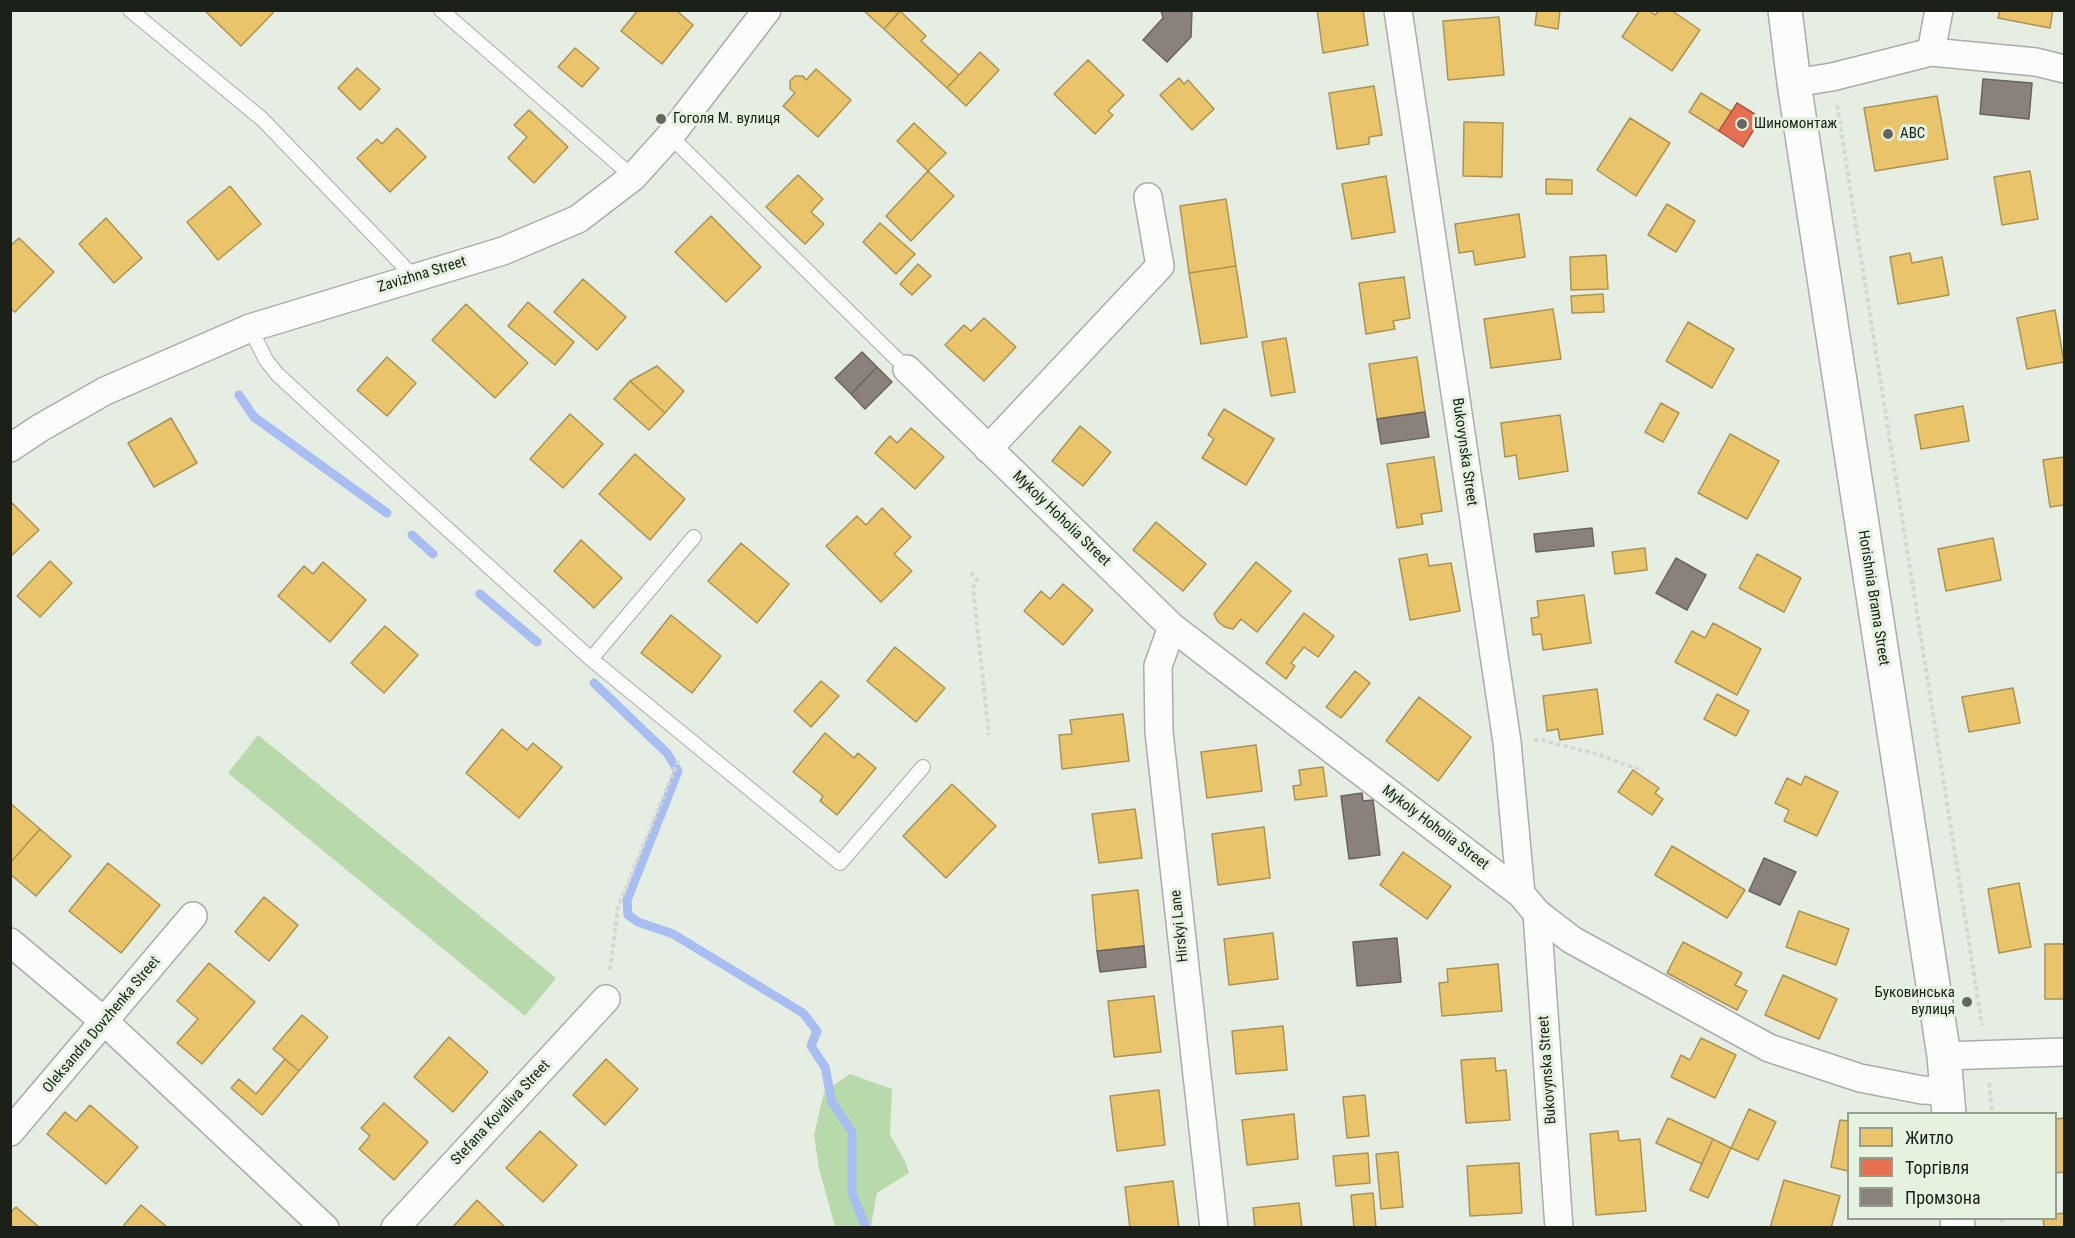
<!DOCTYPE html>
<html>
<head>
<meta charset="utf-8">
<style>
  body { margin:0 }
  #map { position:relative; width:2075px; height:1238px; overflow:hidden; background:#e6eee3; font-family:"Roboto Condensed",sans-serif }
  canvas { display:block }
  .frame { position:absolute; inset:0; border:12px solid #1b2019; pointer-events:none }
  .legend { position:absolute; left:1847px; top:1112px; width:210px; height:108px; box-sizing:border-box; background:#e4f2df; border:2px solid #949e90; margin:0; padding:8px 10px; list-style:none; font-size:18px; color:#1b2019 }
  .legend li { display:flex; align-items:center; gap:12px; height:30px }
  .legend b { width:30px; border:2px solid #949e90 }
</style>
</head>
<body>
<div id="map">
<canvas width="2075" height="1238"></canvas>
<div class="frame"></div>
<ul class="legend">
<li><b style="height:16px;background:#e9c46a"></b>Житло</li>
<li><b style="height:16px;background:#e76f51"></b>Торгівля</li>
<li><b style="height:16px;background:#8a817c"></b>Промзона</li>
</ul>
</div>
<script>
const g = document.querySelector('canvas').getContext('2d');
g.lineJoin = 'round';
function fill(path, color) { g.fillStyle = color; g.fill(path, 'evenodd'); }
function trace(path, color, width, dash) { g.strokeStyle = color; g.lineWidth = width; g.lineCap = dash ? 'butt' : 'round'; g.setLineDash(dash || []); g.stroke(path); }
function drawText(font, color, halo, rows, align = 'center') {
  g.font = font + ' "Roboto Condensed",sans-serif'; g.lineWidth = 6; g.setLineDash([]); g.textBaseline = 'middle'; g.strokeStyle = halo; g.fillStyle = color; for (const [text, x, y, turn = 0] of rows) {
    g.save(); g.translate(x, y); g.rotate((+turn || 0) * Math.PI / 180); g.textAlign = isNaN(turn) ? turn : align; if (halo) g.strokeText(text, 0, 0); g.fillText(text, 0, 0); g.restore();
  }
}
const forest = new Path2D(`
  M 258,735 L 556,978 L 525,1016 L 228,773 Z
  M 850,1074 L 892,1089 L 890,1135 L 905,1161 L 909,1173 L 877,1193 L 871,1226 L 868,1227 L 835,1226 L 819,1169 L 814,1135 L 824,1092 Z`);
const homes = new Path2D(`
  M 204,10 L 271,10 L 273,13 L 241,46 Z
  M 638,10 L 676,10 L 693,25 L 662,64 L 621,31 Z
  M 863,10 L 901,10 L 884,29 Z
  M 1317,10 L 1363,10 L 1368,45 L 1323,53 Z
  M 1537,10 L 1560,10 L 1558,29 L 1535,25 Z
  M 1640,10 L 1648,10 L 1655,15 L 1659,10 L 1671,10 L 1700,30 L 1672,71 L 1622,37 Z
  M 2000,10 L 2053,10 L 2050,28 L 1998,18 Z
  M 900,11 L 926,36 L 921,41 L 959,75 L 947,88 L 884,29 Z
  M 1499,17 L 1504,75 L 1448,80 L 1443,21 Z
  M 575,48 L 599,68 L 582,87 L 558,67 Z
  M 980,52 L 999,70 L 966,106 L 947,88 Z
  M 1088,60 L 1124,95 L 1108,111 L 1113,115 L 1095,134 L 1054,94 Z
  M 357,68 L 380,89 L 360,110 L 338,88 Z
  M 816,69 L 851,100 L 818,137 L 783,106 L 795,93 L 790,89 L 790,81 L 795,76 L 803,76 L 806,80 Z
  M 1179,78 L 1184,84 L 1188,80 L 1214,109 L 1192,130 L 1160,95 Z
  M 1374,86 L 1382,135 L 1369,137 L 1369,144 L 1337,149 L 1329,93 Z
  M 1701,93 L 1732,112 L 1719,131 L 1689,112 Z
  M 1937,96 L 1948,159 L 1875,171 L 1864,108 Z
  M 529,110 L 568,147 L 534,183 L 508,158 L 527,137 L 514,125 Z
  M 1630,118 L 1670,143 L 1636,196 L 1597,170 Z
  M 1464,122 L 1503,123 L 1502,177 L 1463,176 Z
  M 914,123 L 946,153 L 928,171 L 897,141 Z
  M 397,128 L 426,157 L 390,192 L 357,158 L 377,139 L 382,144 Z
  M 928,171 L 954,196 L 911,241 L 886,216 Z
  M 2030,171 L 2038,219 L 2002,225 L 1994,177 Z
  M 798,175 L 823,199 L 811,212 L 824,224 L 805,244 L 766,207 Z
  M 1386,176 L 1395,232 L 1352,239 L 1342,184 Z
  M 1546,179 L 1572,180 L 1572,194 L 1546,194 Z
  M 230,186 L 261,224 L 218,260 L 187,222 Z
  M 1226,199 L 1236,266 L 1189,273 L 1180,206 Z
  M 1667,204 L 1695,221 L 1676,252 L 1648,235 Z
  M 1519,214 L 1525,257 L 1475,265 L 1473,251 L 1459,253 L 1455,224 Z
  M 711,216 L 761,267 L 726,302 L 675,252 Z
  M 106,218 L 142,258 L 114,283 L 79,244 Z
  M 880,223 L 915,254 L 896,274 L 863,242 Z
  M 19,238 L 54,272 L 15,312 L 10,308 L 10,246 Z
  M 1910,253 L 1912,263 L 1942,257 L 1949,295 L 1898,304 L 1890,257 Z
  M 1606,255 L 1608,289 L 1571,290 L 1570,257 Z
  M 918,264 L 931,276 L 912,295 L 900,284 Z
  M 1236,266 L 1247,337 L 1201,344 L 1189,273 Z
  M 1404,277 L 1410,318 L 1393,321 L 1395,329 L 1366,334 L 1359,283 Z
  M 583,279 L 626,317 L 597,350 L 554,312 Z
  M 1603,294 L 1604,312 L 1572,313 L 1571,296 Z
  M 528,302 L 574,342 L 555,365 L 508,326 Z
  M 466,304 L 528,363 L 495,398 L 432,340 Z
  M 1553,309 L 1561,359 L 1491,368 L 1484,319 Z
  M 2055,310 L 2064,362 L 2027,369 L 2017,318 Z
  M 984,318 L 1016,347 L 984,381 L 945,345 L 964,325 L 971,331 Z
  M 1688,322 L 1734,349 L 1712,388 L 1666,361 Z
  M 1286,338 L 1295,392 L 1271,396 L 1262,342 Z
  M 387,357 L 416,383 L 387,416 L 357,390 Z
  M 1417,357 L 1425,412 L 1377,419 L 1369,364 Z
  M 657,366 L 684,391 L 665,413 L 630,381 Z
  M 630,381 L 665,413 L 649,430 L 614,399 Z
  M 1661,403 L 1679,413 L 1663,442 L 1645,432 Z
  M 1963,406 L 1969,441 L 1921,449 L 1915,415 Z
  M 1224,409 L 1274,439 L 1246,485 L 1202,458 L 1214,439 L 1208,435 Z
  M 570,414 L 603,444 L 563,488 L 530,459 Z
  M 1560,415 L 1568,471 L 1519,479 L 1516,455 L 1505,457 L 1501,423 Z
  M 171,418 L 197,463 L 154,487 L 128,443 Z
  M 1080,426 L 1111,452 L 1083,486 L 1052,461 Z
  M 911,428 L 944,457 L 915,489 L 875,453 L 890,436 L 897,443 Z
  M 1730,434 L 1779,461 L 1747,519 L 1698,493 Z
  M 635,454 L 685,499 L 650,540 L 599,494 Z
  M 1434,457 L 1442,511 L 1421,514 L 1423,524 L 1397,528 L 1387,464 Z
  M 2064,457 L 2064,505 L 2050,507 L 2043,460 Z
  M 10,501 L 39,530 L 10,557 Z
  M 882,508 L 911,537 L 894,554 L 912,571 L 881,602 L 826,546 L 857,516 L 866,525 Z
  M 1156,522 L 1206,564 L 1183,591 L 1133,550 Z
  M 1993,538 L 2001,580 L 1946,591 L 1938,549 Z
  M 581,540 L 622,578 L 594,608 L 554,571 Z
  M 741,543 L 789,584 L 757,623 L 708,581 Z
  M 1645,548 L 1647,570 L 1615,574 L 1612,552 Z
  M 1427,554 L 1429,566 L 1451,563 L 1460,611 L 1410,620 L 1399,559 Z
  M 1757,554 L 1801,578 L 1784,612 L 1739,588 Z
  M 50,561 L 72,583 L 40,617 L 17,596 Z
  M 323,562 L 366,600 L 330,642 L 278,596 L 304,566 L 313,574 Z
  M 1256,562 L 1291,591 L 1257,632 L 1241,619 L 1233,629 L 1225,627 L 1218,622 L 1214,614 Z
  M 1063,584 L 1093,610 L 1063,645 L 1024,611 L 1041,591 L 1050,599 Z
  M 1584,595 L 1591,643 L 1543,650 L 1541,634 L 1533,635 L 1531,618 L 1539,617 L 1537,601 Z
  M 1304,613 L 1334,636 L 1318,657 L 1304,647 L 1291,663 L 1295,666 L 1286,679 L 1266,663 Z
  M 671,615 L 721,656 L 692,693 L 641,653 Z
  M 1713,623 L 1761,649 L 1737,695 L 1675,662 L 1692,631 L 1705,638 Z
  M 385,626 L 418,655 L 384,693 L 351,663 Z
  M 895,647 L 945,688 L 916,722 L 867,681 Z
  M 1355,671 L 1370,683 L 1341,718 L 1326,707 Z
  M 821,681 L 839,696 L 811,727 L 794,711 Z
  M 2013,688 L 2020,723 L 1969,732 L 1962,697 Z
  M 1597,689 L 1603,734 L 1560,740 L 1558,729 L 1547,731 L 1543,696 Z
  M 1717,694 L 1749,711 L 1736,736 L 1704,719 Z
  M 1419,697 L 1471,737 L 1438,781 L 1386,741 Z
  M 1123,714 L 1129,761 L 1062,769 L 1059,735 L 1072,734 L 1070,720 Z
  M 502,729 L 527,750 L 533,743 L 562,767 L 519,818 L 466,773 Z
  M 825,733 L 854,758 L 858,753 L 876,768 L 837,815 L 820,801 L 823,796 L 793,772 Z
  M 1256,745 L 1262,791 L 1207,798 L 1201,752 Z
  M 1323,767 L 1327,796 L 1295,800 L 1293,786 L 1301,785 L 1299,770 Z
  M 1633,770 L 1659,788 L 1655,793 L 1663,799 L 1652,815 L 1618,792 Z
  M 1805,776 L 1838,792 L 1817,836 L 1784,821 L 1789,810 L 1775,803 L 1787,778 L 1801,785 Z
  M 952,784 L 996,826 L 946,878 L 903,836 Z
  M 10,803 L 40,829 L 10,863 Z
  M 1135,809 L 1142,858 L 1099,863 L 1092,814 Z
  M 1264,827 L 1270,878 L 1218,885 L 1212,834 Z
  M 40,829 L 71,856 L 36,896 L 10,874 L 10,863 Z
  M 1672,846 L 1745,890 L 1727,918 L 1655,875 Z
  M 1403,852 L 1451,886 L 1427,919 L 1380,885 Z
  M 108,863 L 160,905 L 121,953 L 69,911 Z
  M 2019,883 L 2031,947 L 1999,953 L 1988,889 Z
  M 1138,890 L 1144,946 L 1097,951 L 1092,895 Z
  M 264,897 L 298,925 L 269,961 L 235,932 Z
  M 1799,911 L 1849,929 L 1836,965 L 1786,947 Z
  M 1273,933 L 1278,979 L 1229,985 L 1224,939 Z
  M 1683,942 L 1742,973 L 1735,985 L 1747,991 L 1737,1010 L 1667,973 Z
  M 2045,944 L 2064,944 L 2064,999 L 2045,999 Z
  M 209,963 L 255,1002 L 202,1064 L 177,1043 L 198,1019 L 177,1001 Z
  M 1498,964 L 1502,1011 L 1442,1016 L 1439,983 L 1448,982 L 1447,969 Z
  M 1783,975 L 1837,999 L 1819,1039 L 1765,1015 Z
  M 1154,996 L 1161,1052 L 1114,1057 L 1108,1001 Z
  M 302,1015 L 328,1037 L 299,1071 L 273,1049 Z
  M 1283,1026 L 1287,1070 L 1236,1074 L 1232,1031 Z
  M 449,1037 L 488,1072 L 453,1112 L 414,1077 Z
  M 1701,1038 L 1736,1055 L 1715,1098 L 1671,1077 L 1681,1055 L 1690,1060 Z
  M 1495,1058 L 1496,1071 L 1506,1070 L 1510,1120 L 1466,1123 L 1461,1060 Z
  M 285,1059 L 299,1071 L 262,1115 L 231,1088 L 239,1079 L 256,1094 Z
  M 606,1059 L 638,1089 L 605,1125 L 573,1095 Z
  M 1159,1090 L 1165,1145 L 1117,1151 L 1110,1096 Z
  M 1365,1095 L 1369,1136 L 1347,1138 L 1343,1097 Z
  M 384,1103 L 428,1142 L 394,1180 L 359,1149 L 370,1136 L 361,1128 Z
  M 90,1105 L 138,1147 L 106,1184 L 47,1134 L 65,1112 L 76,1121 Z
  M 1749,1109 L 1776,1122 L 1758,1160 L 1731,1148 Z
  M 1294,1114 L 1298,1159 L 1247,1165 L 1242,1120 Z
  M 1668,1118 L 1713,1139 L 1702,1164 L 1656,1143 Z
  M 2064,1118 L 2064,1172 L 2056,1173 L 2056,1119 Z
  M 1840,1120 L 1848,1121 L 1848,1171 L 1831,1167 Z
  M 540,1131 L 577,1165 L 543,1202 L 506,1168 Z
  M 1618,1131 L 1619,1141 L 1640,1139 L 1646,1211 L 1596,1215 L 1590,1134 Z
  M 1713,1139 L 1731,1148 L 1708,1198 L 1690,1190 Z
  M 1398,1152 L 1403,1207 L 1381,1209 L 1376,1154 Z
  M 1368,1153 L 1370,1183 L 1336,1186 L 1333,1156 Z
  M 1519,1163 L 1522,1213 L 1470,1216 L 1467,1166 Z
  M 1784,1180 L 1840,1196 L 1831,1228 L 1770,1228 Z
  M 1173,1181 L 1179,1228 L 1130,1228 L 1125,1187 Z
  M 1373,1193 L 1376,1228 L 1354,1228 L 1351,1195 Z
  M 477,1200 L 506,1228 L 452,1228 Z
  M 1299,1203 L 1302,1228 L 1255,1228 L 1253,1208 Z
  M 141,1205 L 167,1227 L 167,1228 L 126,1228 L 124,1225 Z
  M 16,1207 L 40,1228 L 10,1228 L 10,1213 Z
  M 2064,1213 L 2064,1228 L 2044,1228 L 2043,1218 L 2056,1218 L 2056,1214 Z`);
const shops = new Path2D(`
  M 1737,103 L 1761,118 L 1743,147 L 1719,131 Z`);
const industry = new Path2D(`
  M 1161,10 L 1192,10 L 1191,37 L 1167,62 L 1143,40 L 1163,18 Z
  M 1983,79 L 2032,83 L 2029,119 L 1980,114 Z
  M 862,352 L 877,367 L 851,394 L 835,378 Z
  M 877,367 L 892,382 L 865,409 L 851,394 Z
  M 1425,412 L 1429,437 L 1381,444 L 1377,419 Z
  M 1592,528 L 1594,546 L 1536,552 L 1534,534 Z
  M 1676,558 L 1706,575 L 1687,610 L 1656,593 Z
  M 1362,793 L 1363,801 L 1373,800 L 1380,855 L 1349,859 L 1341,796 Z
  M 1764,858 L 1796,872 L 1780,905 L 1749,891 Z
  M 1397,938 L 1401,982 L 1357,986 L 1353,942 Z
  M 1144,946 L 1146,967 L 1100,972 L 1097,951 Z`);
const stream = new Path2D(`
  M 239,395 L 254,417 L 387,513
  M 412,535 L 433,554
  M 480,594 L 537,642
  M 594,683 L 667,753 L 678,771 L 627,900 L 628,915 L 638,922 L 673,934 L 803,1013 L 817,1031 L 811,1046 L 825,1067 L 832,1102 L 852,1132 L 852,1193 L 866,1228`);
const path = new Path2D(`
  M 1837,105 L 1982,1025
  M 971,572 L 977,579 L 973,588 L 989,735
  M 1534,740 L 1541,740 L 1597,754 L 1643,771
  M 610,970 L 618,907 L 679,759
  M 1989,1083 L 1992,1114
  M 2002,1218 L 2003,1228`);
const lane = new Path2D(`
  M 130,10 L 262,119 L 414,277
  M 441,10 L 633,177
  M 670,136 L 907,369
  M 250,328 L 266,360 L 277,374 L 328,421 L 591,659 L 840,863 L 923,767
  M 591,659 L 694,537`);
const street = new Path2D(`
  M 1398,10 L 1507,742 L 1521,894
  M 1931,52 L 1939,10
  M 1794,83 L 1832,77 L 1931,52 L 2036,62 L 2064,69
  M 907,369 L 1172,627 L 1521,894 L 1537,913 L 1572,940 L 1769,1048 L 1860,1078 L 1922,1090 L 1947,1091
  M 10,448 L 40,428 L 105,391 L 250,328 L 503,251 L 578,219 L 633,177 L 670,136 L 767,10
  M 988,449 L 1160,266 L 1148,197
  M 1172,627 L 1158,666 L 1159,732 L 1214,1228
  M 1537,913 L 1559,1228
  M 10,942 L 105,1022 L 325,1228
  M 1944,1056 L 2064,1052
  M 10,1132 L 193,916
  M 395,1228 L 606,999`);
const secondary = new Path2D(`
  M 1785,10 L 1794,83 L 1944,1056 L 1949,1114
  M 1957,1218 L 1958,1228`);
const markers = [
  [661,119,6,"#626860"],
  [1742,124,6,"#626860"],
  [1888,134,6,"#626860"],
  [1967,1002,6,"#626860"]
];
const poiNames = [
  ["Гоголя М. вулиця",673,119],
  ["Шиномонтаж",1754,124],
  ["ABC",1900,134],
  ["Буковинська",1955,993,"right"],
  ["вулиця",1955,1010,"right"]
];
const streetNames = [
  ["Zavizhna Street",422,275,-17],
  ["Bukovynska Street",1464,452,82],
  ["Mykoly Hoholia Street",1061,519,44],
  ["Horishnia Brama Street",1873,598,81],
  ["Mykoly Hoholia Street",1435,828,37],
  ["Hirskyi Lane",1180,926,-96],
  ["Oleksandra Dovzhenka Street",102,1025,-50],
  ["Bukovynska Street",1548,1070,-94],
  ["Stefana Kovaliva Street",501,1113,-47]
];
fill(forest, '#b8daab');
fill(homes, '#e9c46a');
trace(homes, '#ab9352', 1.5);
fill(shops, '#e76f51');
trace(shops, '#aa5740', 1.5);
fill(industry, '#8a817c');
trace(industry, '#69645e', 1.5);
trace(stream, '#a8bef2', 9);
trace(lane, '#a8aea6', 16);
trace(street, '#a8aea6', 30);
trace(secondary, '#a8aea6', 36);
trace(path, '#d5d7d4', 4, [4.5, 3]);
trace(lane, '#fbfcfb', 14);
trace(street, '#fbfcfb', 27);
trace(secondary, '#fbfcfb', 33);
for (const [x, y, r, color] of markers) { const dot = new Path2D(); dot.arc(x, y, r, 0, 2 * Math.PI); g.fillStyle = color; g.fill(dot); trace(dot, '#e4f2df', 2); }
drawText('15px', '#1b2019', '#e4f2df', poiNames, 'left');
drawText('15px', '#1b2019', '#e4f2df', streetNames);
</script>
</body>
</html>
